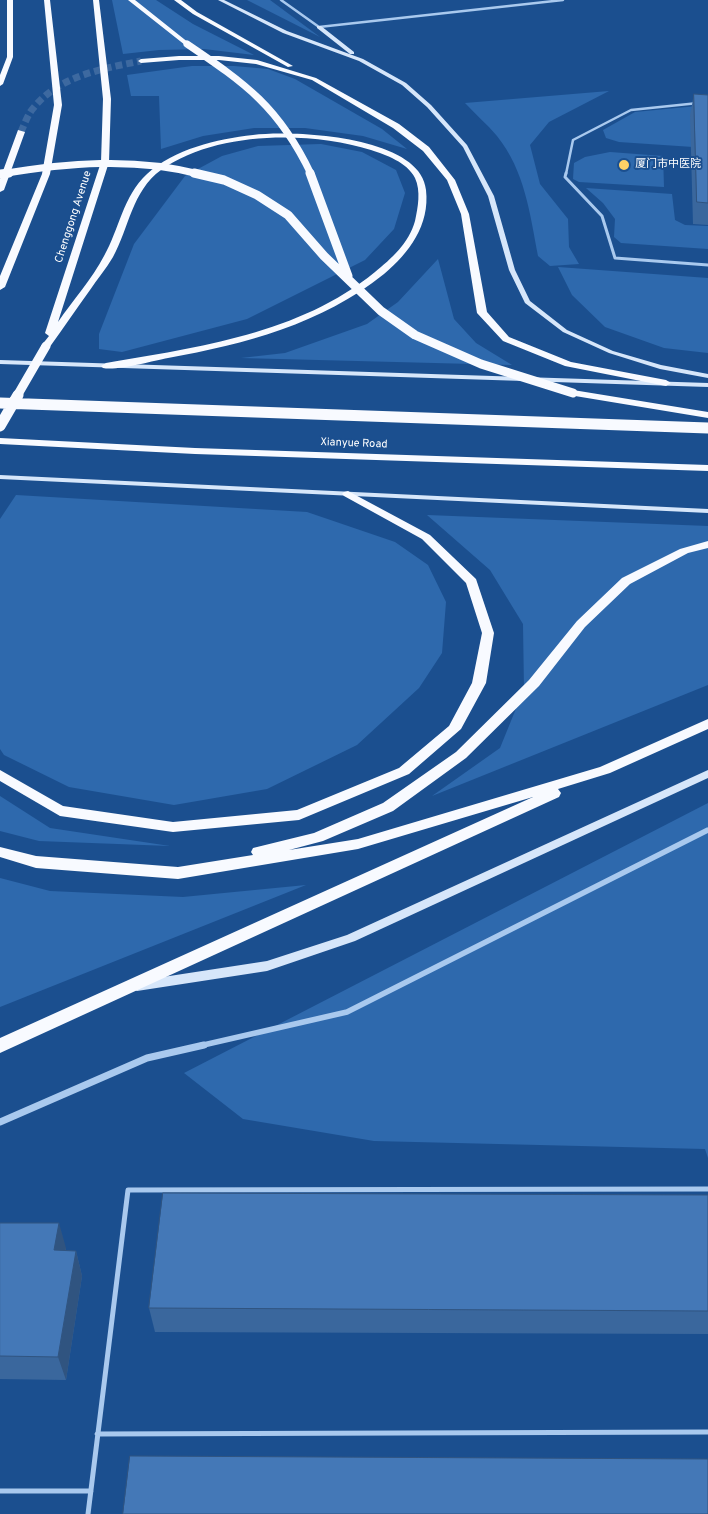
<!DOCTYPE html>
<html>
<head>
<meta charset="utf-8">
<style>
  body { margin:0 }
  canvas { display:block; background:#1b4f8f }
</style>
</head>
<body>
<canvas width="708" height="1514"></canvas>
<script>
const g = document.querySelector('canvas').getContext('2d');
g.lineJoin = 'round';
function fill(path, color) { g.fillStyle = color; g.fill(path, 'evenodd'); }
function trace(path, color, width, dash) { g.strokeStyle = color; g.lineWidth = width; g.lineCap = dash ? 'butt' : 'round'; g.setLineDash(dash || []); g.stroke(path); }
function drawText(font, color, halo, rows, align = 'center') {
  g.font = font + ' Overpass,"Noto Sans SC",sans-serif'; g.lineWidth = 4; g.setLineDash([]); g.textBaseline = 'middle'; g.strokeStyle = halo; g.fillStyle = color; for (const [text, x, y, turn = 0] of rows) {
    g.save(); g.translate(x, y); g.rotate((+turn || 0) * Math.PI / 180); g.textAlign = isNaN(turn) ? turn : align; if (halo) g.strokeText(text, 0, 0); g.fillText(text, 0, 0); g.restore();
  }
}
const green = new Path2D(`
  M 112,0 L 156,0 L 193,24 L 254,55 L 204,49 L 159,50 L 123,54 Z
  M 247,0 L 270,0 L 320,37 Z
  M 192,66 L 234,66 L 268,69 L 295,79 L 382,129 L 407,149 L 363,136 L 305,128 L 254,128 L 203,136 L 161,149 L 159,96 L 131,96 L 127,75 Z
  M 609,91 L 549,122 L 530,145 L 540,184 L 568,219 L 569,247 L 579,264 L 550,266 L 538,256 C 530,214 525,171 497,136 C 487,124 475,114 465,103 Z
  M 708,105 L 708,148 L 619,142 L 606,138 L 603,130 L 635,112 Z
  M 321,144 L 362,152 L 396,170 L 405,193 L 394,229 L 365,260 L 247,319 L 122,352 L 99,349 L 99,334 L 134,244 L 185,176 L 222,156 L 258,146 Z
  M 610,152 L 663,156 L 664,187 L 579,182 L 573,179 L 574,163 L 585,157 Z
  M 586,188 L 672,194 L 675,220 L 685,225 L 708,226 L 708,249 L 621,243 L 614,237 L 615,219 L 603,203 Z
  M 438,259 L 454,319 L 476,343 L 512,365 L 241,358 L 285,353 L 367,324 L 398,302 Z
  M 558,267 L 708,278 L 708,353 L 664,348 L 605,327 L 572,295 Z
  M 16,495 L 307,512 L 395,542 L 428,565 L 446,602 L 442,653 L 419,688 L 357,745 L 267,789 L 174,805 L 69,787 L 4,755 L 0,749 L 0,519 Z
  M 427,515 L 708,526 L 708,685 L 432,796 L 500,748 L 524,689 L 523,624 L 490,570 Z
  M 0,796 L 50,828 L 170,846 L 39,841 L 0,831 Z
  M 708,803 L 708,1158 L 705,1149 L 374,1141 L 243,1119 L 184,1073 Z
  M 0,878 L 50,891 L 183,897 L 306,885 L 0,1007 Z`);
const trunkTunnel = new Path2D(`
  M 21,132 C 24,125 27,117 31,111 C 57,76 101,69 141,61`);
const service = new Path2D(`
  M 97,1434 L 708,1432
  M 0,1491 L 91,1491
  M 88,1514 L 128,1190 L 708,1189`);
const minorFar3 = new Path2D(`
  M 281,0 L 319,27 L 563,0
  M 566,174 L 573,140 L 631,110 L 708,102`);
const minorFar2 = new Path2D(`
  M 566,173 L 565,177 L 602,216 L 615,258 L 708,265`);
const minorFar1 = new Path2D(`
  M 199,1046 L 347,1012 L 708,830`);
const minor = new Path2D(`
  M 0,1122 L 147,1058 L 204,1045`);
const secondary = new Path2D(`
  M 218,0 L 224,0 L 287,31 L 363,59 L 406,83 L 431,105 L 467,145 L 494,196 L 515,270 L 530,301 L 567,330 L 613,351 L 661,365 L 708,374 L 708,378 L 660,369 L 609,353 L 563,332 L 525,303 L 509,270 L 488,196 L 463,147 L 427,107 L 402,85 L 359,61 L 283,33 Z
  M 317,26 L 321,26 L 354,52 L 354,54 L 350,54 L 317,28 Z
  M 0,360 L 708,383 L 708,387 L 0,364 Z
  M 0,475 L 708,509 L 708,513 L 0,479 Z
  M 708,770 L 708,778 L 355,941 L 267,971 L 137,991 L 133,989 L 131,986 L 133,983 L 137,981 L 267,961 L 347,935 Z`);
const trunk = new Path2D(`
  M 7,0 L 13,0 L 13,57 L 3,84 L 0,86 L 0,75 L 7,57 Z
  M 44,0 L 50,0 L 62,105 L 50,174 L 5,287 L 0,290 L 0,276 L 42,174 L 54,105 Z
  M 93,0 L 99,0 L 111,99 L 109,162 L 58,322 C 73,300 92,279 104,256 C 119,230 123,196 147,174 C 174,149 217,139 253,135 C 294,130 421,136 426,190 C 430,225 409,253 384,274 C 322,324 245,344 168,358 C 152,361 117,371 103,368 L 101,366 L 106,363 C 199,347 299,334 375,272 C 391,259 409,243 415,221 C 418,207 421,191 415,178 C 407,162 386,155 371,150 C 309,131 216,131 161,170 C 132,191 129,228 113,257 C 106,269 97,279 90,290 C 76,309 63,329 49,348 L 43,348 L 41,346 L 49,336 L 45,333 L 101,162 L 103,99 Z
  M 128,0 L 135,0 L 189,43 L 189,45 L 185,45 Z
  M 174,0 L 181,0 L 197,12 L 293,66 L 288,67 L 193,14 Z
  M 179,56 L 219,56 L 257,60 L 316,78 L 399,124 L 429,147 L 455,180 L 469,214 L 487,312 L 509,337 L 571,362 L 666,380 L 671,383 L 666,386 L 565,366 L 503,341 L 477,313 L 461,214 L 447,180 L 423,151 L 393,128 L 312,80 L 256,64 L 219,60 L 179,60 L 141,63 L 138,61 L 141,59 Z
  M 18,130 L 25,132 L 4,190 L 0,192 L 0,179 Z
  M 573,390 L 708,412 L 708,418 L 569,395 L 568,393 Z
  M 0,438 L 195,448 L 708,465 L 708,471 L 195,454 L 0,444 Z
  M 348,491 L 430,535 L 476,579 L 494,633 L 486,683 L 461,729 L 409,774 L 299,820 L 173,832 L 60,816 L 0,781 L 0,770 L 63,806 L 173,822 L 297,810 L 399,768 L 449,726 L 472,683 L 482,633 L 466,583 L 422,539 L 344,496 L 342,494 L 344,492 Z
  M 708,541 L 708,548 L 688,553 L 630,584 L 585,627 L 539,686 L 466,758 L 393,811 L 323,841 L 289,850 L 358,839 L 600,767 L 708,719 L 708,729 L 610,773 L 558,789 L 561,793 L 559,797 L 0,1053 L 0,1038 L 533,797 L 358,849 L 178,879 L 36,868 L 0,857 L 0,847 L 36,856 L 178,867 L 253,855 L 251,852 L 253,848 L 314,833 L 383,803 L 456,752 L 529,680 L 577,621 L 622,578 L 680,549 Z`);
const trunkBridgeFar2 = new Path2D(`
  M 187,44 C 246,84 279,107 311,174
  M 1,174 C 66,163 135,157 199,174`);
const trunkBridgeFar1 = new Path2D(`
  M 194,173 L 224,180 L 257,195 L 288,215 L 324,256 L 381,311 L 415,335 L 481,364 L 573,393
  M 310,173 L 348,276
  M 0,174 L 9,173
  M 17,396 L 46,346`);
const trunkBridge = new Path2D(`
  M 0,403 L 708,428
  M 0,426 L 18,395`);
const wall = new Path2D(`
  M 694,94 L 708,95 L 708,225 L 693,224 L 690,115 Z
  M 708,1195 L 708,1334 L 155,1332 L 149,1308 Z
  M 0,1223 L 66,1248 L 66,1251 L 76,1251 L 82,1276 L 66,1380 L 0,1379 Z`);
const shadedWall = new Path2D(`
  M 59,1223 L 66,1248 L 62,1275 L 54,1250 Z
  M 76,1251 L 82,1276 L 66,1380 L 58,1357 Z`);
const building = new Path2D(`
  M 694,94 L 708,95 L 708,203 L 697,202 Z
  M 163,1193 L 708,1195 L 708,1311 L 149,1308 Z
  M 0,1223 L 59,1223 L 54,1250 L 76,1251 L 58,1357 L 0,1356 Z
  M 130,1456 L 708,1459 L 708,1514 L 123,1514 Z`);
const markers = [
  [624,165,6,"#ffd166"]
];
const farPoinames = [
  ["厦门市中医院",635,165]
];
const farStreetnames = [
  ["Chenggong Avenue",74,217,-72],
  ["Xianyue Road",354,444,2]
];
fill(green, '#2e69ad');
trace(trunkTunnel, '#3d69a0', 7, [7, 4]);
trace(service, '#a9c9ee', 5);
trace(minorFar3, '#a9c9ee', 2.5);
trace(minorFar2, '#a9c9ee', 3);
trace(minorFar1, '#a9c9ee', 5.5);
trace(minor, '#a9c9ee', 7);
fill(secondary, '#d6e6fa');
fill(trunk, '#f8faff');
trace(trunkBridgeFar2, '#f8faff', 7);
trace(trunkBridgeFar1, '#f8faff', 9);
trace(trunkBridge, '#f8faff', 11);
fill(wall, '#3a679d');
fill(shadedWall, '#305480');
fill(building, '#4478b7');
trace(building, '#305480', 1);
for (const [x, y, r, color] of markers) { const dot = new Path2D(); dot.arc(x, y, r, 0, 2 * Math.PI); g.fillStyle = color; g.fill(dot); trace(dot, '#1b4f8f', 2); }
drawText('11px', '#fff', '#1b4f8f', farPoinames, 'left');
drawText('11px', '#fff', '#1b4f8f', farStreetnames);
</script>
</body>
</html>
